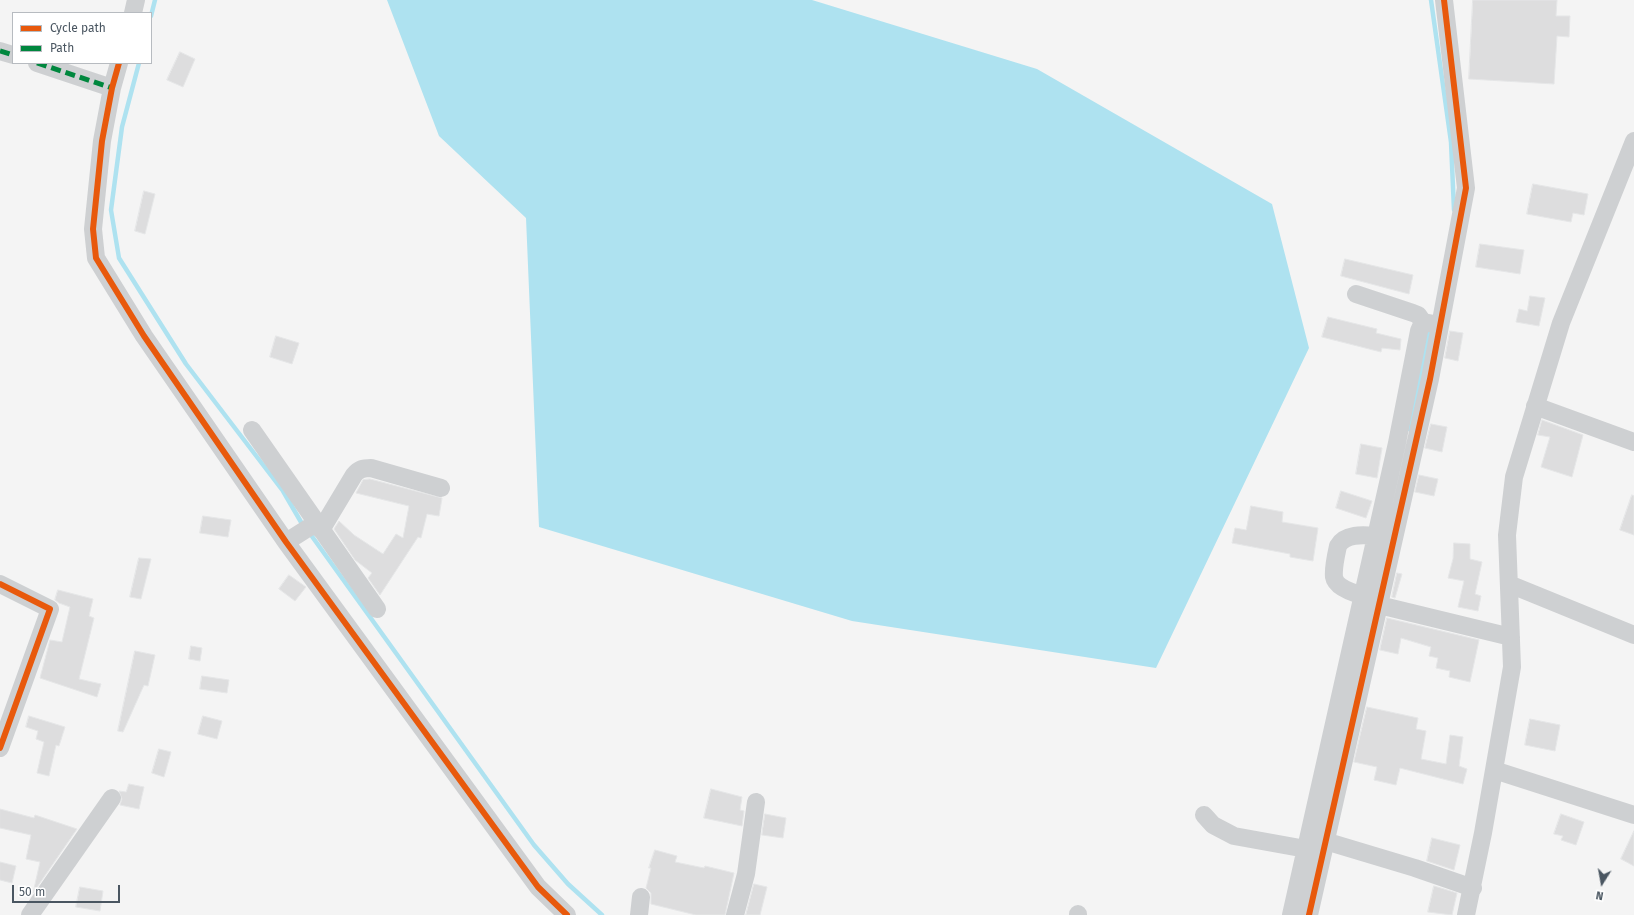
<!DOCTYPE html>
<html>
<head>
<meta charset="utf-8">
<style>
  body { margin:0 }
  #map { position:relative; width:1634px; height:915px; overflow:hidden; background:#f4f4f4; font-family:"Fira Sans",sans-serif }
  canvas { display:block }
  .legend { position:absolute; left:12px; top:12px; width:140px; height:52px; box-sizing:border-box; background:#fff; border:1px solid #b7bbc0; margin:0; padding:5px 7px; list-style:none; font-size:12px; color:#4a5661 }
  .legend li { display:flex; align-items:center; gap:8px; height:20px }
  .legend b { width:20px; border:1px solid #b7bbc0 }
  .north { position:absolute; left:1582px; top:863px; width:40px; height:40px; -webkit-text-stroke:3px #fff; paint-order:stroke; rotate:191deg; font-size:11px; font-weight:700; line-height:16px; text-align:center; color:#4a5661 }
  .north::after { content:''; display:block; margin:auto; width:14px; height:18px; background:#4a5661; clip-path:polygon(50% 0,100% 100%,50% 72%,0 100%) }
  .scale { position:absolute; left:12px; top:885px; width:108px; height:18px; box-sizing:border-box; border:2px solid #4a5661; border-top:0; padding-left:5px; font-size:12px; line-height:14px; white-space:nowrap; color:#4a5661; -webkit-text-stroke:3px #fff; paint-order:stroke }
</style>
</head>
<body>
<div id="map">
<canvas width="1634" height="915"></canvas>
<ul class="legend">
<li><b style="height:5px;background:#e8590c"></b>Cycle path</li>
<li><b style="height:5px;background:#00873e"></b>Path</li>
</ul>
<div class="north">N</div>
<div class="scale">50 m</div>
</div>
<script>
const g = document.querySelector('canvas').getContext('2d');
g.lineJoin = 'round';
function fill(path, color) { g.fillStyle = color; g.fill(path, 'evenodd'); }
function trace(path, color, width, dash) { g.strokeStyle = color; g.lineWidth = width; g.lineCap = dash ? 'butt' : 'round'; g.setLineDash(dash || []); g.stroke(path); }
const water = new Path2D(`
  M 387,0 L 812,0 L 1037,69 L 1272,204 L 1309,348 L 1156,668 L 852,621 L 539,527 L 526,218 L 439,136 Z`);
const stream = new Path2D(`
  M 1431,0 L 1451,142 L 1454,210
  M 151,16 L 155,0
  M 139,63 L 122,127 L 111,210 L 119,258 L 186,364 L 283,491 L 301,522
  M 1409,429 L 1430,330
  M 311,535 L 534,845 L 568,884 L 602,915`);
const building = new Path2D(`
  M 1473,0 L 1557,0 L 1556,16 L 1570,16 L 1569,37 L 1557,36 L 1554,84 L 1469,79 Z
  M 180,52 L 195,59 L 183,87 L 167,80 Z
  M 1533,184 L 1588,194 L 1584,215 L 1573,213 L 1571,222 L 1527,214 Z
  M 144,191 L 155,194 L 145,234 L 135,231 Z
  M 1480,244 L 1524,250 L 1520,274 L 1476,267 Z
  M 1345,259 L 1413,275 L 1409,294 L 1341,276 Z
  M 1530,296 L 1545,298 L 1539,326 L 1516,322 L 1519,309 L 1527,311 Z
  M 1328,317 L 1377,329 L 1376,333 L 1401,339 L 1400,350 L 1382,348 L 1381,352 L 1322,337 Z
  M 1450,331 L 1463,333 L 1458,361 L 1445,358 Z
  M 276,336 L 299,343 L 292,364 L 270,357 Z
  M 1542,420 L 1583,435 L 1572,477 L 1541,467 L 1550,437 L 1538,435 Z
  M 1431,424 L 1447,427 L 1442,452 L 1425,448 Z
  M 1361,444 L 1382,448 L 1377,478 L 1356,474 Z
  M 1419,475 L 1438,479 L 1434,496 L 1415,492 Z
  M 370,479 L 442,498 L 439,516 L 427,514 L 421,538 L 418,537 L 380,595 L 368,578 L 372,573 L 355,560 L 334,529 L 339,521 L 354,535 L 383,554 L 396,534 L 403,538 L 409,506 L 356,493 L 363,480 Z
  M 1341,491 L 1372,501 L 1366,518 L 1336,508 Z
  M 1632,495 L 1634,496 L 1634,535 L 1620,530 Z
  M 1251,506 L 1283,512 L 1282,522 L 1318,528 L 1313,561 L 1290,557 L 1290,554 L 1232,543 L 1235,528 L 1246,530 Z
  M 203,516 L 231,520 L 228,537 L 200,533 Z
  M 1454,543 L 1470,544 L 1470,559 L 1482,562 L 1475,594 L 1481,596 L 1478,611 L 1458,607 L 1464,581 L 1448,578 L 1453,559 Z
  M 139,558 L 151,559 L 141,599 L 130,597 Z
  M 1397,573 L 1402,574 L 1395,598 L 1392,597 Z
  M 289,575 L 306,587 L 295,601 L 279,589 Z
  M 58,590 L 93,599 L 89,616 L 94,618 L 79,679 L 101,684 L 97,697 L 40,678 L 50,640 L 62,642 L 70,607 L 59,603 L 55,600 Z
  M 1387,618 L 1479,640 L 1470,682 L 1449,677 L 1450,671 L 1436,668 L 1438,658 L 1429,656 L 1431,647 L 1401,638 L 1398,654 L 1380,650 Z
  M 191,646 L 202,648 L 200,661 L 189,659 Z
  M 135,651 L 155,655 L 148,686 L 144,685 L 123,732 L 118,731 Z
  M 202,676 L 229,680 L 227,693 L 200,689 Z
  M 1367,707 L 1418,718 L 1416,729 L 1426,731 L 1421,759 L 1446,764 L 1450,735 L 1463,737 L 1459,766 L 1467,769 L 1463,784 L 1400,768 L 1396,785 L 1374,780 L 1377,767 L 1354,762 Z
  M 29,716 L 65,727 L 59,746 L 56,745 L 49,776 L 37,773 L 44,742 L 36,739 L 38,731 L 26,727 Z
  M 203,716 L 222,721 L 217,739 L 198,734 Z
  M 1530,719 L 1560,725 L 1555,751 L 1525,745 Z
  M 159,749 L 171,752 L 164,777 L 152,773 Z
  M 129,784 L 144,787 L 139,809 L 120,805 L 122,799 L 119,791 L 126,792 Z
  M 711,789 L 742,797 L 740,810 L 744,811 L 742,826 L 704,818 Z
  M 0,809 L 34,818 L 35,815 L 77,829 L 33,893 L 40,862 L 26,859 L 31,835 L 0,828 Z
  M 765,814 L 786,818 L 783,838 L 762,835 Z
  M 1561,814 L 1584,822 L 1576,845 L 1561,840 L 1563,836 L 1554,834 Z
  M 1634,831 L 1634,866 L 1621,859 Z
  M 1432,838 L 1460,845 L 1454,870 L 1427,861 Z
  M 655,850 L 677,856 L 675,862 L 704,868 L 705,866 L 734,873 L 725,915 L 696,915 L 651,904 L 651,893 L 646,888 L 651,868 L 649,868 Z
  M 0,862 L 16,866 L 12,883 L 0,880 Z
  M 754,884 L 767,887 L 760,915 L 746,915 Z
  M 1434,886 L 1457,893 L 1452,915 L 1428,912 Z
  M 80,887 L 103,891 L 100,911 L 76,907 Z`);
const minor = new Path2D(`
  M 133,13 L 136,0
  M 0,51 L 13,55
  M 37,63 L 112,88
  M 119,63 L 112,88 L 102,141 L 93,229 L 96,258 L 144,336 L 286,542 L 538,887 L 567,915
  M 1356,294 L 1413,313 L 1418,315 L 1423,322
  M 1535,406 L 1634,442
  M 252,430 L 377,609
  M 321,530 L 354,475 C 359,469 363,468 371,468 L 441,488
  M 286,542 L 316,523
  M 0,584 L 50,609 L 0,748
  M 1509,584 L 1634,635
  M 1373,598 C 1363,596 1336,590 1334,577 C 1333,568 1336,555 1338,546 C 1345,533 1364,535 1377,536
  M 1379,605 L 1511,637
  M 1494,770 L 1634,815
  M 1204,815 L 1213,825 L 1234,836 L 1306,849
  M 1325,841 L 1415,868 L 1473,888
  M 30,915 L 112,798
  M 639,915 L 641,897
  M 735,915 L 746,874 L 756,802
  M 1078,915 L 1078,914
  M 1291,915 L 1397,443 L 1419,331 L 1423,322 L 1440,325
  M 1309,915 L 1430,379 L 1466,188 L 1444,0
  M 1466,915 L 1483,833 L 1512,667 L 1507,535 L 1514,477 L 1561,323 L 1634,141`);
const quiet = new Path2D(`
  M 0,51 L 13,55
  M 37,63 L 112,88`);
const cycleway = new Path2D(`
  M 119,63 L 112,88 L 102,141 L 93,229 L 96,258 L 144,336 L 286,542 L 538,887 L 567,915
  M 0,584 L 50,609 L 0,748
  M 1309,915 L 1430,379 L 1466,188 L 1444,0`);
fill(water, '#aee2f0');
trace(stream, '#aee2f0', 4.5);
fill(building, '#ddddde');
trace(building, '#e5e6e7', 1);
trace(minor, '#ced0d2', 18);
trace(quiet, '#00873e', 5, [10, 5]);
trace(cycleway, '#e8590c', 6);
</script>
</body>
</html>
